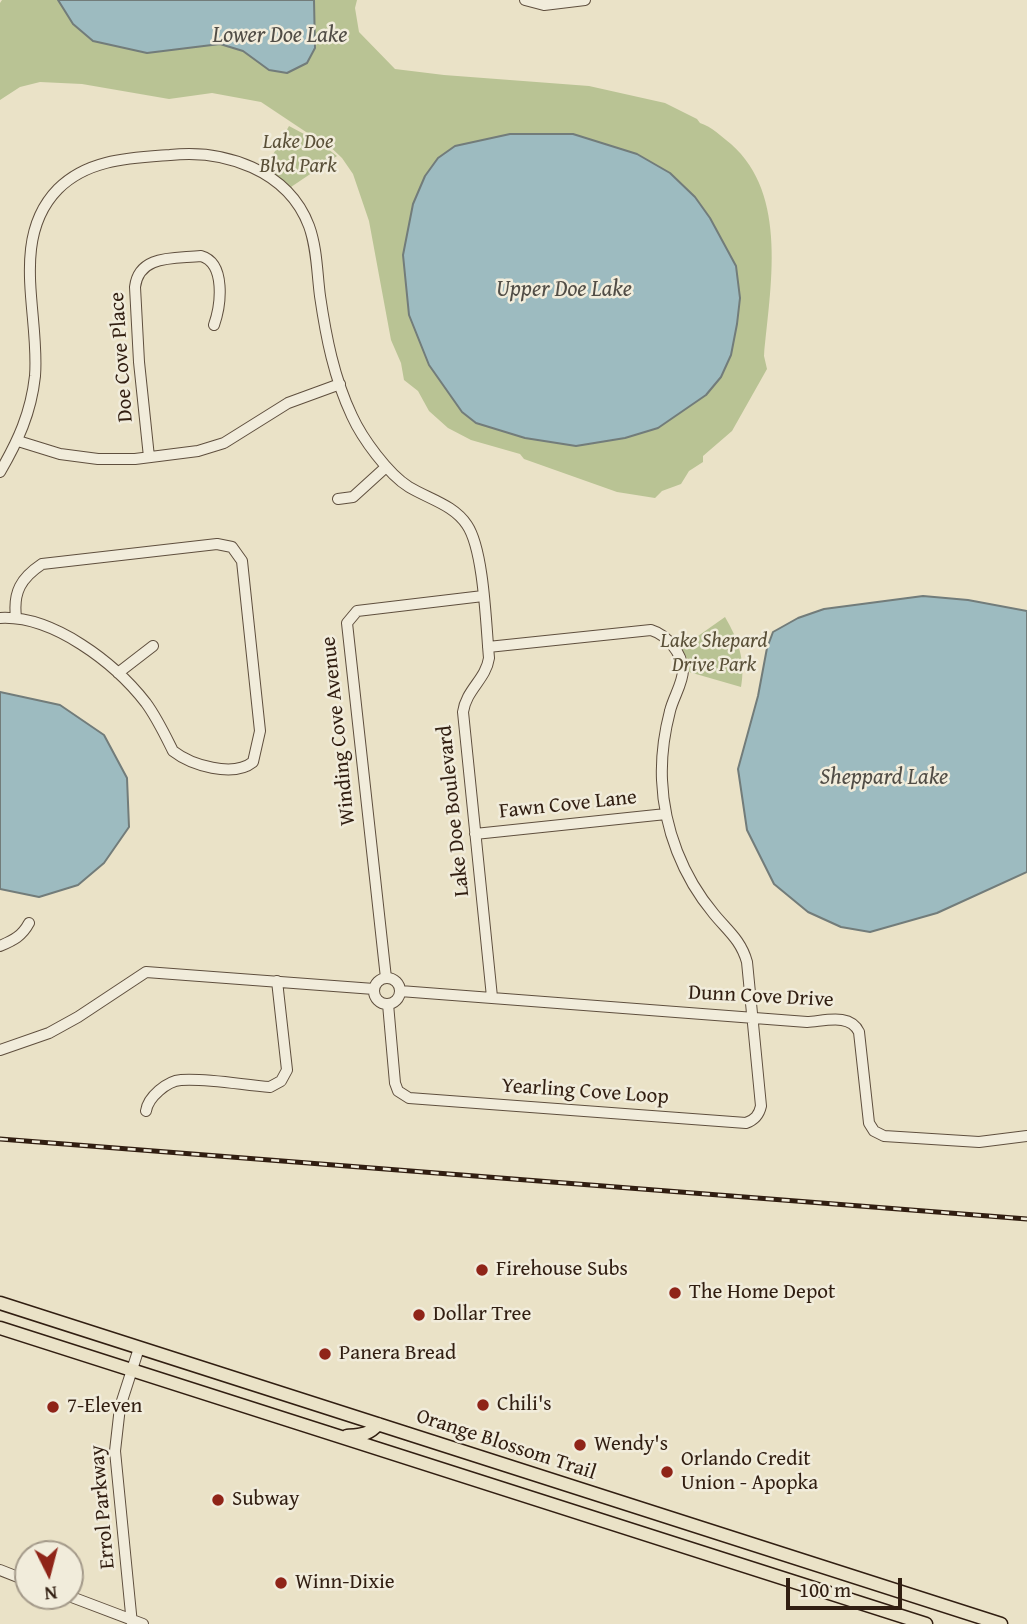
<!DOCTYPE html>
<html>
<head>
<meta charset="utf-8">
<style>
  body { margin:0 }
  #map { position:relative; width:1027px; height:1624px; overflow:hidden; background:#eae2c7; font-family:"Gentium Book Plus",serif }
  canvas { display:block }
  .north { position:absolute; left:14px; top:1540px; width:70px; height:70px; box-sizing:border-box; background:#f1ecdb; border:2px solid #a49a8a; border-radius:50%; rotate:174deg; font-size:19px; font-weight:700; line-height:28px; text-align:center; color:#311e11 }
  .north::after { content:''; display:block; margin:auto; width:24px; height:32px; background:#8f2418; clip-path:polygon(50% 0,100% 100%,50% 72%,0 100%) }
  .scale { position:absolute; left:786px; top:1578px; width:116px; height:32px; box-sizing:border-box; border:4px solid #311e11; border-top:0; padding-left:9px; font-size:21px; line-height:24px; white-space:nowrap; color:#311e11; -webkit-text-stroke:5px #f1ecdb; paint-order:stroke }
</style>
</head>
<body>
<div id="map">
<canvas width="1027" height="1624"></canvas>
<div class="north">N</div>
<div class="scale">100 m</div>
</div>
<script>
const g = document.querySelector('canvas').getContext('2d');
g.lineJoin = 'round';
function fill(path, color) { g.fillStyle = color; g.fill(path, 'evenodd'); }
function trace(path, color, width, dash) { g.strokeStyle = color; g.lineWidth = width; g.lineCap = dash ? 'butt' : 'round'; g.setLineDash(dash || []); g.stroke(path); }
function drawText(font, color, halo, rows, align = 'center') {
  g.font = font + ' "Gentium Book Plus",serif'; g.lineWidth = 5; g.setLineDash([]); g.textBaseline = 'middle'; g.strokeStyle = halo; g.fillStyle = color; for (const [text, x, y, turn = 0] of rows) {
    g.save(); g.translate(x, y); g.rotate((+turn || 0) * Math.PI / 180); g.textAlign = isNaN(turn) ? turn : align; if (halo) g.strokeText(text, 0, 0); g.fillText(text, 0, 0); g.restore();
  }
}
const green = new Path2D(`
  M 2,0 L 58,0 L 73,24 L 147,53 L 220,44 L 243,51 L 269,70 L 315,14 L 314,0 L 357,0 L 355,8 L 359,32 L 395,69 L 444,75 L 589,86 L 665,103 L 697,119 L 700,123 C 712,127 721,136 731,144 C 789,195 770,288 764,356 L 767,369 L 732,431 L 703,456 L 703,462 L 689,471 L 681,484 L 662,491 L 655,498 L 617,492 L 524,459 L 520,454 L 471,440 L 448,428 L 429,411 L 418,391 L 404,380 L 401,363 L 391,340 L 369,221 L 353,174 L 342,158 L 321,138 L 306,132 L 261,102 L 212,93 L 169,99 L 82,84 L 40,82 L 20,87 L 0,100 L 0,3 ZM 510,134 L 573,134 L 637,154 L 670,173 L 576,446 L 524,438 L 476,423 L 455,146 Z
  M 289,126 L 319,142 L 337,156 L 291,187 L 265,169 Z
  M 725,617 C 738,639 746,661 741,687 L 689,672 L 687,659 L 681,648 Z`);
const water = new Path2D(`
  M 58,0 L 314,0 L 315,48 L 307,63 L 287,73 L 269,70 L 243,51 L 220,44 L 147,53 L 93,41 L 73,24 Z
  M 510,134 L 573,134 L 637,154 L 670,173 L 695,197 L 710,218 L 736,266 L 740,298 L 737,324 L 731,355 L 721,377 L 706,395 L 658,428 L 625,438 L 576,446 L 525,438 L 476,423 L 462,412 L 429,365 L 409,315 L 403,255 L 413,204 L 425,176 L 438,158 L 455,146 Z
  M 923,596 L 968,600 L 1027,611 L 1027,872 L 937,913 L 870,932 L 841,927 L 808,912 L 774,884 L 747,830 L 738,769 L 758,696 L 767,648 L 773,632 L 798,618 L 824,609 Z
  M 0,692 L 60,705 L 104,735 L 127,778 L 129,827 L 104,863 L 78,885 L 39,897 L 0,889 Z`);
const minor = new Path2D(`
  M 525,0 L 544,5 L 585,0
  M 18,441 L 60,454 L 98,459 L 135,459 L 198,451 L 224,443 L 288,403 L 340,384
  M 149,457 L 139,362 L 135,287 C 139,254 175,259 201,256 C 226,263 221,305 214,325
  M 0,472 C 18,441 31,413 35,376 C 40,315 9,239 58,189 C 88,159 130,158 170,155 C 224,149 288,170 309,226 C 317,248 317,273 320,296 C 326,337 334,378 352,416 C 362,438 388,474 409,487 C 429,499 454,505 467,525 C 484,550 486,626 489,658 C 486,679 466,690 463,712 L 492,997
  M 338,499 L 353,497 L 386,467
  M 0,618 C 53,615 115,663 146,703 C 157,718 165,735 173,751 C 191,765 233,778 253,762 L 260,731 L 242,561 L 232,547 L 217,544 L 42,564 C 21,578 13,592 16,617
  M 118,673 L 153,646
  M 475,834 L 666,814
  M 0,946 C 14,940 22,936 29,923
  M374 991a13 13 0 1 1 26 0a13 13 0 1 1-26 0Z
  M 386,978 L 347,623 L 357,611 L 483,596
  M 400,991 L 807,1022 C 825,1021 850,1013 859,1032 L 869,1123 L 874,1131 L 884,1136 L 979,1142 L 1027,1136
  M 388,1004 L 395,1083 L 398,1091 L 409,1098 L 746,1123 C 755,1120 759,1115 761,1106 L 747,962 C 741,940 727,930 714,914 C 683,877 664,829 662,780 C 661,757 664,734 670,711 C 673,698 683,683 683,670 C 682,653 667,635 651,630 L 488,647
  M 0,1050 L 49,1033 L 78,1017 L 146,972 L 374,989
  M 146,1111 C 148,1097 167,1081 181,1080 C 207,1078 243,1085 270,1087 L 281,1081 L 287,1070 L 277,981
  M 0,1570 L 28,1581
  M 69,1596 L 143,1624
  M 132,1624 L 115,1451 L 120,1407 L 139,1348`);
const major = new Path2D(`
  M 0,1303 L 1001,1624
  M 0,1328 L 926,1624
  M 347,1436 C 361,1435 369,1435 378,1424`);
const rail = new Path2D(`
  M 0,1139 L 1027,1219`);
const markers = [
  [482,1270,7,"#8f2418"],
  [675,1293,7,"#8f2418"],
  [419,1315,7,"#8f2418"],
  [325,1354,7,"#8f2418"],
  [483,1405,7,"#8f2418"],
  [53,1407,7,"#8f2418"],
  [580,1445,7,"#8f2418"],
  [667,1472,7,"#8f2418"],
  [218,1500,7,"#8f2418"],
  [281,1583,7,"#8f2418"]
];
const parkNames = [
  ["Lake Doe",298,143],
  ["Blvd Park",298,167],
  ["Lake Shepard",714,642],
  ["Drive Park",714,666]
];
const streetNames = [
  ["Doe Cove Place",122,357,-94],
  ["Winding Cove Avenue",339,731,-96],
  ["Fawn Cove Lane",568,805,-6],
  ["Lake Doe Boulevard",454,811,-96],
  ["Dunn Cove Drive",761,997,3],
  ["Yearling Cove Loop",585,1092,4],
  ["Orange Blossom Trail",506,1445,18],
  ["Errol Parkway",103,1507,-95]
];
const poiNames = [
  ["Firehouse Subs",496,1270],
  ["The Home Depot",689,1293],
  ["Dollar Tree",433,1315],
  ["Panera Bread",339,1354],
  ["Chili's",497,1405],
  ["7-Eleven",67,1407],
  ["Wendy's",594,1445],
  ["Orlando Credit",681,1460],
  ["Union - Apopka",681,1484],
  ["Subway",232,1500],
  ["Winn-Dixie",295,1583]
];
const waterNames = [
  ["Lower Doe Lake",280,36],
  ["Upper Doe Lake",564,290],
  ["Sheppard Lake",884,778]
];
fill(green, '#b9c394');
fill(water, '#9dbbc0');
trace(water, '#727c7a', 2);
trace(minor, '#5f4f3e', 12);
trace(major, '#311e11', 15);
trace(minor, '#f1ecdb', 10);
trace(major, '#eae2c7', 12);
trace(rail, '#311e11', 5);
trace(rail, '#f1ecdb', 2.5, [8]);
for (const [x, y, r, color] of markers) { const dot = new Path2D(); dot.arc(x, y, r, 0, 2 * Math.PI); g.fillStyle = color; g.fill(dot); trace(dot, '#f1ecdb', 2.5); }
drawText('italic 21px', '#5a5038', '#f1ecdb', parkNames);
drawText('21px', '#311e11', '#f1ecdb', streetNames);
drawText('21px', '#311e11', '#f1ecdb', poiNames, 'left');
drawText('italic 23px', '#514d46', '#f1ecdb', waterNames);
</script>
</body>
</html>
